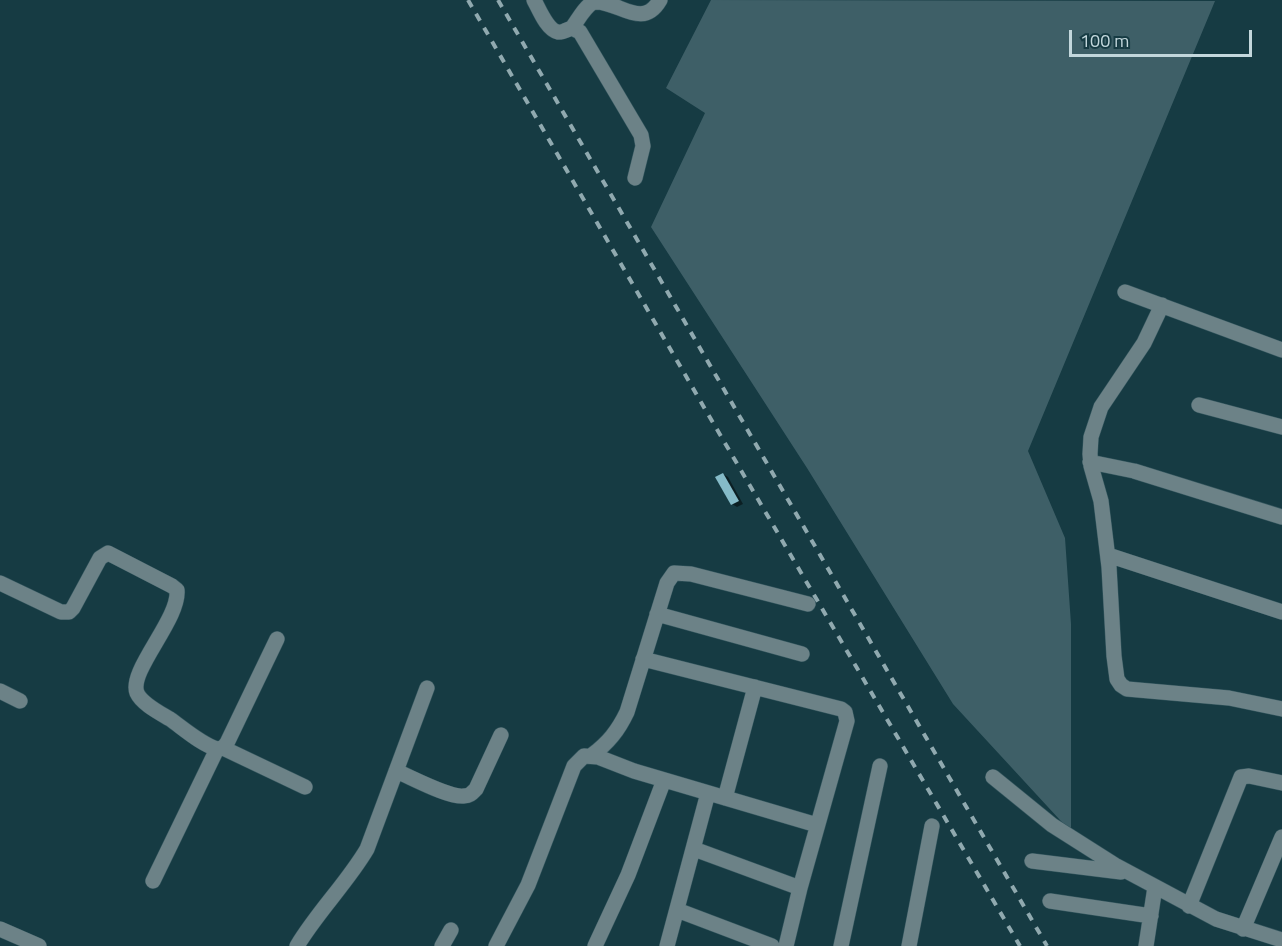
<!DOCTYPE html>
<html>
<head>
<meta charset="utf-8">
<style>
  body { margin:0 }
  #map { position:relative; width:1282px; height:946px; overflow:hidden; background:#163b43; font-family:"Titillium Web",sans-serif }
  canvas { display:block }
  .scale { position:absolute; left:1069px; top:30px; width:183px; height:27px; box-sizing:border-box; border:3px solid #c3d7dc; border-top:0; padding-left:8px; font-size:18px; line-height:21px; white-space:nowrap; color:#c3d7dc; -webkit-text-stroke:4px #163b43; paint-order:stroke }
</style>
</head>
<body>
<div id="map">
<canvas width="1282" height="946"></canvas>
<div class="scale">100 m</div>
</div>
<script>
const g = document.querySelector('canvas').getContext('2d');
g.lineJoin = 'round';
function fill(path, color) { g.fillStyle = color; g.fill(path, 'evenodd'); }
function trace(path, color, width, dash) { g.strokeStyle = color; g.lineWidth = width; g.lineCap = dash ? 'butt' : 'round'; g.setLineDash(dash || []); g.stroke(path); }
const green = new Path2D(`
  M 711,0 L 1215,1 L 1028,451 L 1065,538 L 1071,624 L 1071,832 L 953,704 L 807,468 L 651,227 L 705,113 L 666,88 Z`);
const shadow = new Path2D(`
  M 723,474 L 728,477 L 743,504 L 737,507 L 732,504 Z`);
const building = new Path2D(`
  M 723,473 L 739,501 L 731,505 L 715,477 Z`);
const minor = new Path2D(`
  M 534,0 C 539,9 547,30 558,32 C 562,33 568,29 572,28 L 580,32 L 641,135 L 643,146 L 635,178
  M 572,28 C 578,20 585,6 594,2 C 618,0 642,31 660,0
  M 1125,292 L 1282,350
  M 1162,305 L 1144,343 L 1101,407 L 1091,437 L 1090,454 L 1091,466 L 1101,501 L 1109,567 L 1114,656 L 1117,679 L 1121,685 L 1127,689 L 1229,698 L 1282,709
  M 1199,405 L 1282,427
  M 1090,462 L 1134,471 L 1282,517
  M 1108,555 L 1282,612
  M 0,583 L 61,612 L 69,612 L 73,608 L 100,558 L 108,553 L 172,586 L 177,590 C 180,619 128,671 137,693 C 142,704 160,713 170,719 C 184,729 201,744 217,749 L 223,748 L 227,743 L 277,639
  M 657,614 L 802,654
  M 643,659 L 841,709 L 845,712 L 847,721 L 800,888
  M 0,691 L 20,701
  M 223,748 L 305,787
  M 592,755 C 608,743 618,731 627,712 L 667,583 L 674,573 L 691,574 L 808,604
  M 396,771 C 411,777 449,798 464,796 C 470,796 472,793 476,789 L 501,735
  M 993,777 L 1052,825 L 1115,865 L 1216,919 L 1282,940
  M 725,798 L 755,687
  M 694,849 L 800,888 L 786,946
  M 1032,861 L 1121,872
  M 153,881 L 217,749
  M 1050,901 L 1151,916
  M 1189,906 L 1241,777 L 1249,776 L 1282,783
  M 677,910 L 772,946
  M 0,929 L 39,946
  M 1243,929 L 1282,837
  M 297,946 C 318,911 347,883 367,849 L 427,688
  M 442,946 L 451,930
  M 496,946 L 528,885 L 574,766 L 584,756 L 598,757 L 634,771 L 817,825
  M 595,946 L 628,875 L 664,780
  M 667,946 L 708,793
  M 841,946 L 880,766
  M 909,946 L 932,826
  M 1146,946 L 1155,887`);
const rail = new Path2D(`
  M 468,0 L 705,409 L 1020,946
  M 498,0 L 1047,946`);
fill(green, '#3e5f67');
fill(shadow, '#0007');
fill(building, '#85bbc8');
trace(minor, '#35575f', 16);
trace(minor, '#6c8287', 15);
trace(rail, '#90a9af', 4, [8, 8]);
</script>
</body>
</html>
